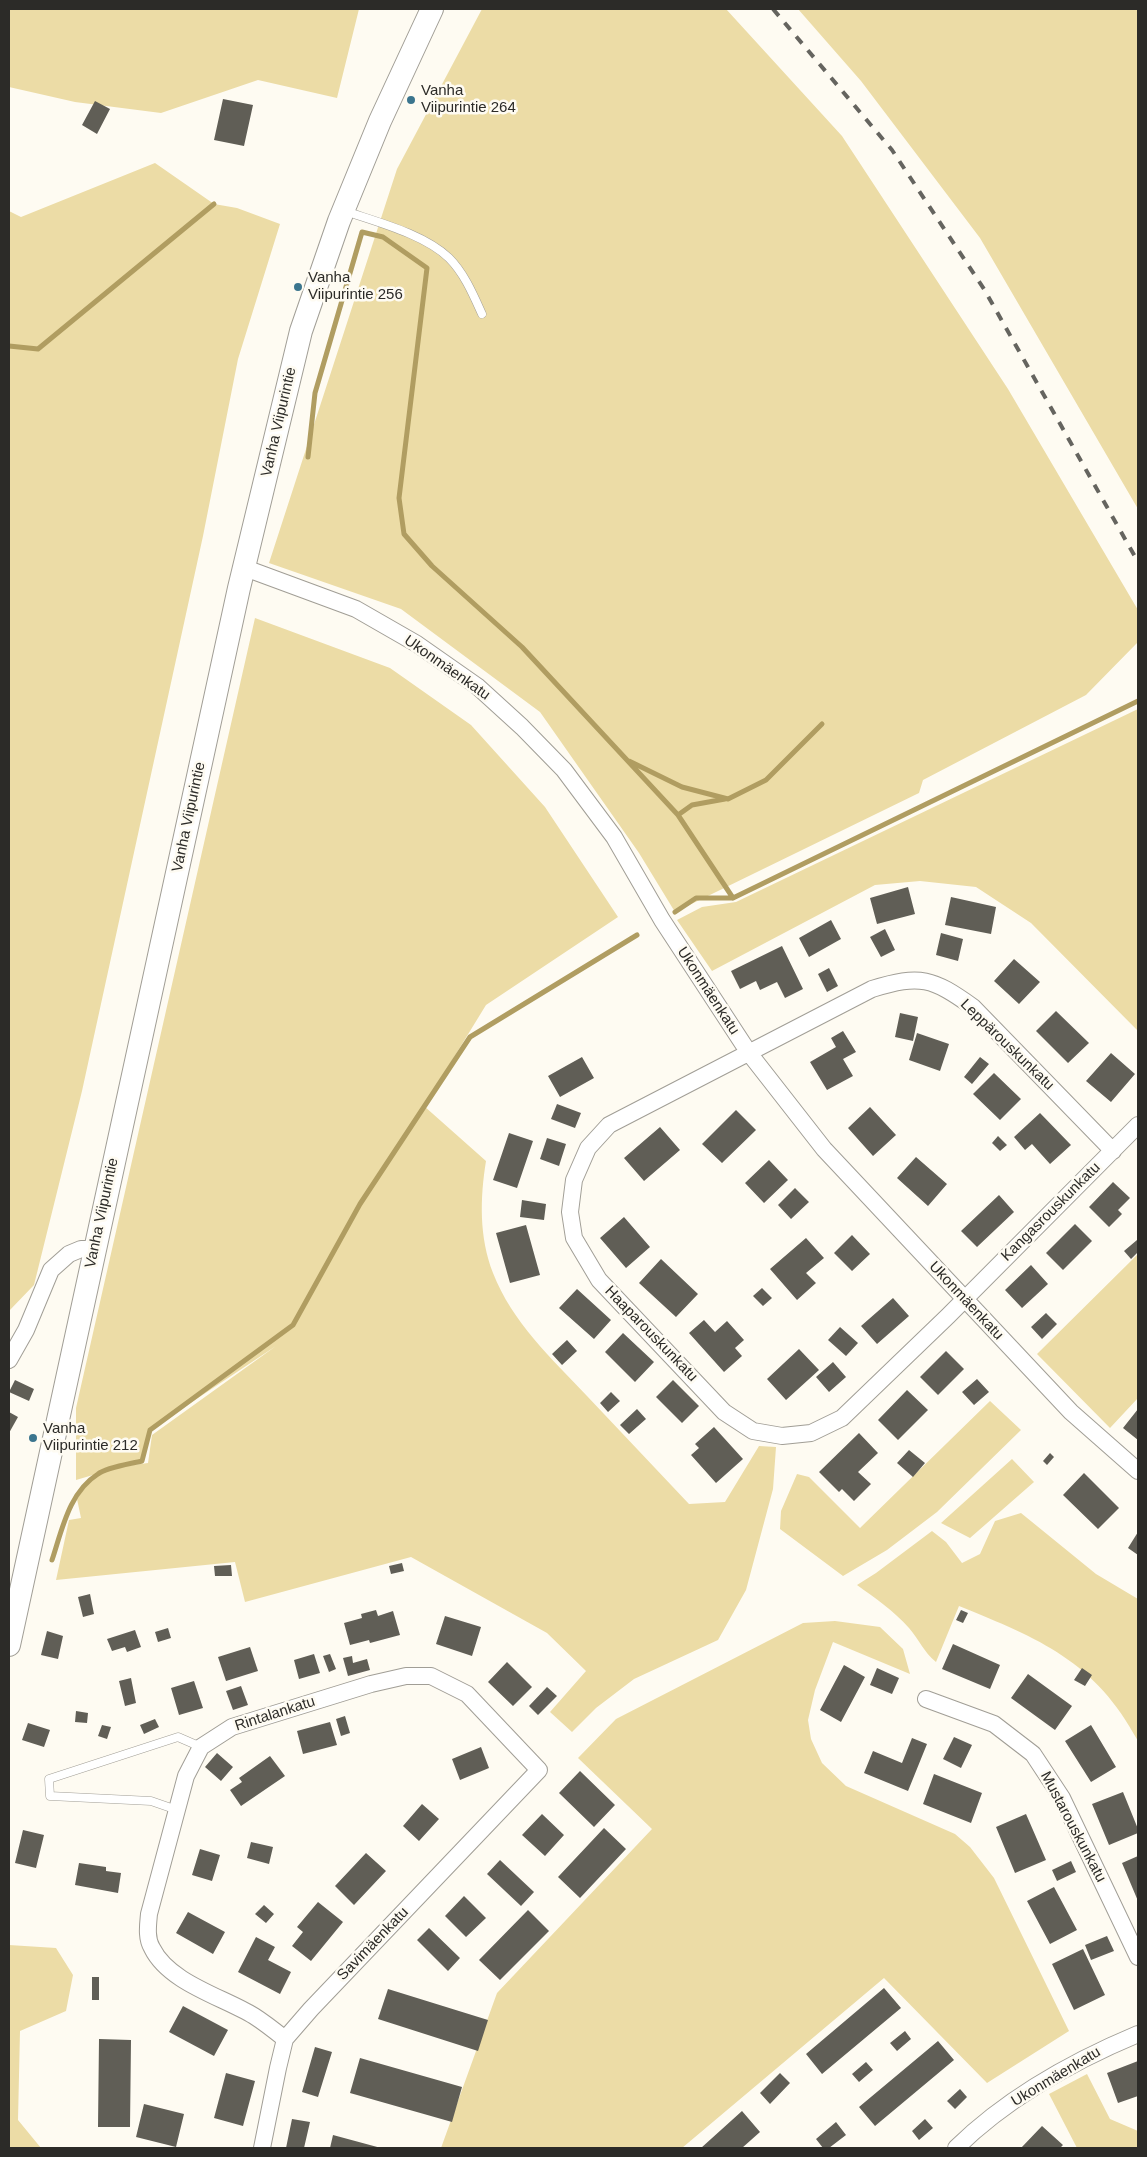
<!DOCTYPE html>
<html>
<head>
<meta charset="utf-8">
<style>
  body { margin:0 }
  #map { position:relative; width:1147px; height:2157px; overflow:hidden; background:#fefbf2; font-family:Arial,sans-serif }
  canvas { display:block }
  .frame { position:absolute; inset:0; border:10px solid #2c2b28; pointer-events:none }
</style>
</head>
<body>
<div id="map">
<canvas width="1147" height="2157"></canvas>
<div class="frame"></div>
</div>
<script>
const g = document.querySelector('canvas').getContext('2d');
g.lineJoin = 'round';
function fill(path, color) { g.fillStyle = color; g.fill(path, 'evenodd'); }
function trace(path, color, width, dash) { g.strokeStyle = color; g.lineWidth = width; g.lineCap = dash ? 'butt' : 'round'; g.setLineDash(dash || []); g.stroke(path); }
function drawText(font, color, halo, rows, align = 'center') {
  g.font = font + ' Arial,sans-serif'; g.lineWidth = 5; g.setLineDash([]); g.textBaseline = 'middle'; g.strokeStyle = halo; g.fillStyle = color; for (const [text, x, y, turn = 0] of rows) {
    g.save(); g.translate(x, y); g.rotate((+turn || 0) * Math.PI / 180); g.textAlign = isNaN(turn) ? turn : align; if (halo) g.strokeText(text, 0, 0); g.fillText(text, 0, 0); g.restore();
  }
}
const green = new Path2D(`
  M 9,9 L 359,9 L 337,98 L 258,80 L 161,113 L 75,102 L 9,87 Z
  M 482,9 L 726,9 L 842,136 L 1008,389 L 1138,610 L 1138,642 L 1086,695 L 923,780 L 919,793 L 675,912 L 639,853 L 540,712 L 401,609 L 269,563 L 397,169 Z
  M 798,9 L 1138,9 L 1138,509 L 980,238 L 861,81 Z
  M 155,163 L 214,204 L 237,208 L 280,224 L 238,359 L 203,536 L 82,1091 L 34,1285 L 9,1311 L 9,211 L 21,217 Z
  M 255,618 L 390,668 L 471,725 L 545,807 L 618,917 L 486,1005 L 424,1106 L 486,1161 C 480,1198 479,1237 493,1273 C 512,1322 552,1359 587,1396 C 621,1432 655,1468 689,1504 L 725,1502 L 759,1446 L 776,1447 L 773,1489 L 746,1590 L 718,1640 L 634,1679 L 596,1708 L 572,1732 L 550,1712 L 586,1671 L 547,1633 L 411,1557 L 245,1602 L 235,1562 L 56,1580 L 69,1520 L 81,1518 L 77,1499 L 93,1475 L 76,1480 L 76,1408 ZM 276,1346 L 152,1435 L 148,1463 L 126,1466 L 142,1461 L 150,1430 Z
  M 1138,709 L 1138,1031 L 1031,923 L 976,887 L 920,881 L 875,885 L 712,971 L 677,920 L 702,907 L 736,902 Z
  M 1138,1254 L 1138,1398 L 1110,1428 L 1037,1354 Z
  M 990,1401 L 1021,1430 L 937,1512 L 887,1550 L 843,1576 L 780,1529 L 781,1511 L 797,1474 L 809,1477 L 860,1528 Z
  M 1012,1459 L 1034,1482 L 970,1538 L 941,1523 Z
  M 1021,1513 L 1096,1574 L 1138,1599 L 1138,1741 C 1095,1661 1040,1639 959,1606 L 936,1662 C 923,1651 920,1641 909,1628 C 894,1611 875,1598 857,1585 L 876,1573 L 932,1531 L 946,1542 L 962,1563 L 980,1554 L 995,1521 Z
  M 835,1621 L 880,1627 L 903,1649 L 910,1674 L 833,1642 L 815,1690 L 808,1720 L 811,1739 L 822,1763 L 846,1786 L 955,1834 L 970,1847 L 994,1878 L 1069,2031 L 987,2083 L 884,1978 L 682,2148 L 441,2148 L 497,1993 L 652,1829 L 578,1758 L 616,1719 L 803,1623 Z
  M 9,1945 L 56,1948 L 73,1975 L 66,2011 L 20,2031 L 18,2120 L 41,2148 L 9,2148 Z
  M 1087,2074 L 1110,2119 L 1138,2131 L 1138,2148 L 1077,2148 L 1049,2094 Z`);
const stream = new Path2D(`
  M 9,346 L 38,349 L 214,204
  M 308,457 L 315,393 L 362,232 L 383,237 L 427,268 L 399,498 L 404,534 L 432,566 L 522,647 L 678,815 L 733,898
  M 629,761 L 682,787 L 728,799 L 766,780 L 822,724
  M 678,815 L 692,805 L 725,799
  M 675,912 L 696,898 L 733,898 L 1138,701
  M 52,1560 C 62,1530 69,1492 98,1474 C 107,1467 130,1464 142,1461 L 150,1430 L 293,1325 L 360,1204 L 470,1037 L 637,935`);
const building = new Path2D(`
  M 223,99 L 253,105 L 244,146 L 214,140 Z
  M 95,101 L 110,109 L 97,134 L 82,125 Z
  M 908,887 L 915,914 L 877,924 L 870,898 Z
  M 951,897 L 996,907 L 991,934 L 945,925 Z
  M 831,920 L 841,939 L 809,957 L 799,938 Z
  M 885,929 L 895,950 L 881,957 L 870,937 Z
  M 941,933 L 963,939 L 958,961 L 936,955 Z
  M 782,946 L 803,989 L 785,998 L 777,982 L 760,990 L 756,981 L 740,989 L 731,971 Z
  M 1014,959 L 1040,982 L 1019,1004 L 994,981 Z
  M 829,968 L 838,986 L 827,992 L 818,974 Z
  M 1056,1011 L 1089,1043 L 1068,1063 L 1036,1031 Z
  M 900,1013 L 918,1017 L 913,1041 L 895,1037 Z
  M 843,1031 L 856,1052 L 843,1059 L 853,1076 L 827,1090 L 810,1062 L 836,1047 L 831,1038 Z
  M 917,1033 L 949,1044 L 940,1071 L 909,1060 Z
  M 1111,1053 L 1135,1074 L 1111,1102 L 1086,1081 Z
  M 582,1057 L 594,1078 L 560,1097 L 548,1076 Z
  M 980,1057 L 989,1064 L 972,1084 L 964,1077 Z
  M 994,1073 L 1021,1099 L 1000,1120 L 973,1094 Z
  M 557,1104 L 581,1113 L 575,1128 L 551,1119 Z
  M 870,1107 L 896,1135 L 873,1156 L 848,1128 Z
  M 736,1110 L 756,1130 L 722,1163 L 702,1144 Z
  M 1040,1113 L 1071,1145 L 1050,1164 L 1032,1144 L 1025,1150 L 1014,1137 Z
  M 660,1127 L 680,1150 L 644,1181 L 624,1158 Z
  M 509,1133 L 533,1141 L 517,1188 L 493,1180 Z
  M 998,1136 L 1007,1145 L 1000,1151 L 992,1143 Z
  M 547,1138 L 566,1144 L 559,1166 L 540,1159 Z
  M 916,1157 L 947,1184 L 928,1206 L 897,1178 Z
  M 769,1160 L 788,1180 L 764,1203 L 745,1183 Z
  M 1113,1182 L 1130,1198 L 1118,1210 L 1122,1214 L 1109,1227 L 1089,1207 Z
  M 795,1188 L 809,1202 L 791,1219 L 778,1205 Z
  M 999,1195 L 1014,1212 L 977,1247 L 961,1231 Z
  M 522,1200 L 546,1204 L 544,1220 L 520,1217 Z
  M 624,1217 L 650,1247 L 626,1268 L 600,1238 Z
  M 1075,1224 L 1092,1241 L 1063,1270 L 1046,1253 Z
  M 526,1225 L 540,1275 L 510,1283 L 496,1233 Z
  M 852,1235 L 870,1254 L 852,1271 L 834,1253 Z
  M 806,1238 L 824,1258 L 806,1273 L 816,1283 L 797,1300 L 770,1269 Z
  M 1137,1240 L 1138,1252 L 1131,1259 L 1124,1251 Z
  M 661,1259 L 698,1294 L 676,1317 L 639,1283 Z
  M 1031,1265 L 1048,1284 L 1022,1308 L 1005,1290 Z
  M 762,1288 L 772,1298 L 763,1306 L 753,1296 Z
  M 577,1289 L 611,1320 L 594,1339 L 559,1308 Z
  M 893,1298 L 909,1316 L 877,1344 L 861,1326 Z
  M 1046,1313 L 1057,1324 L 1042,1339 L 1031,1327 Z
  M 704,1320 L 715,1332 L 727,1321 L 744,1340 L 735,1348 L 742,1356 L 724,1372 L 689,1333 Z
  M 840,1327 L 858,1343 L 846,1356 L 828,1340 Z
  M 623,1333 L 654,1362 L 635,1382 L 605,1352 Z
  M 567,1340 L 577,1351 L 562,1365 L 552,1354 Z
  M 799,1349 L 819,1370 L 786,1400 L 767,1379 Z
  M 946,1351 L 964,1369 L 938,1395 L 920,1377 Z
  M 833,1362 L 846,1377 L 829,1392 L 816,1377 Z
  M 977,1379 L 989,1392 L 974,1405 L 962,1392 Z
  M 15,1380 L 34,1389 L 29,1401 L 9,1392 Z
  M 673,1380 L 699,1406 L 682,1423 L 656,1397 Z
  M 907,1390 L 928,1410 L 898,1440 L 878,1420 Z
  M 611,1392 L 620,1401 L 608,1412 L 600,1403 Z
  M 637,1409 L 646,1419 L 629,1434 L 620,1425 Z
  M 1138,1409 L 1138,1440 L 1123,1428 Z
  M 9,1412 L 18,1417 L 9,1433 Z
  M 714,1427 L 743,1459 L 716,1483 L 691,1455 L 699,1448 L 695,1444 Z
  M 859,1433 L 878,1453 L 858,1472 L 871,1484 L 854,1501 L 842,1489 L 839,1492 L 819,1472 Z
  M 909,1450 L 925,1463 L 913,1477 L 897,1463 Z
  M 1050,1453 L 1054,1457 L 1047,1465 L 1043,1461 Z
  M 1084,1473 L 1119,1508 L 1098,1529 L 1063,1495 Z
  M 1138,1532 L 1138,1555 L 1128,1548 Z
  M 402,1563 L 404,1571 L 391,1574 L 389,1566 Z
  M 231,1565 L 232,1576 L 215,1576 L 214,1566 Z
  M 90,1594 L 94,1614 L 83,1617 L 78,1597 Z
  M 376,1610 L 378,1616 L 393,1611 L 400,1635 L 370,1643 L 369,1640 L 350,1645 L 344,1623 L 362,1618 L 361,1614 Z
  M 961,1610 L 968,1613 L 963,1623 L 956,1620 Z
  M 445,1616 L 481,1627 L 472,1656 L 436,1644 Z
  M 168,1628 L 171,1638 L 158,1642 L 155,1632 Z
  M 135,1630 L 141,1647 L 127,1652 L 125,1647 L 112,1651 L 107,1639 Z
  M 47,1631 L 63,1636 L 58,1659 L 41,1655 Z
  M 953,1644 L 1000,1665 L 990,1689 L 942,1669 Z
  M 250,1647 L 258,1671 L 226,1681 L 218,1657 Z
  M 314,1654 L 320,1673 L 299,1679 L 294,1660 Z
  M 330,1654 L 336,1669 L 329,1672 L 323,1656 Z
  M 352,1656 L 353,1663 L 367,1659 L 370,1670 L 348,1676 L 343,1658 Z
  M 507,1662 L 532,1687 L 513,1706 L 488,1682 Z
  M 844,1665 L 865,1677 L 841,1722 L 820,1710 Z
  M 877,1668 L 899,1678 L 892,1694 L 870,1685 Z
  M 1082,1668 L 1092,1675 L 1085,1686 L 1074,1680 Z
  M 1028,1674 L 1072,1706 L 1055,1730 L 1011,1698 Z
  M 131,1678 L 136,1703 L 125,1706 L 119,1681 Z
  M 194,1681 L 203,1708 L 179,1715 L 171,1688 Z
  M 241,1686 L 248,1705 L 233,1710 L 226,1691 Z
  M 547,1687 L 557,1696 L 538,1715 L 529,1706 Z
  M 76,1711 L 88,1713 L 87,1723 L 75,1722 Z
  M 345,1716 L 350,1733 L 341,1736 L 336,1719 Z
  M 155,1719 L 159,1727 L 144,1734 L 140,1725 Z
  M 330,1722 L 337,1745 L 303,1754 L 297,1731 Z
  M 28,1723 L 50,1730 L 44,1747 L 22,1740 Z
  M 102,1725 L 111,1727 L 107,1739 L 98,1736 Z
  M 1091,1725 L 1116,1767 L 1091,1782 L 1065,1741 Z
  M 954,1737 L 972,1745 L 961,1768 L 943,1759 Z
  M 912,1738 L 927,1744 L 908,1791 L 864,1773 L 873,1751 L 902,1763 Z
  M 481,1747 L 489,1768 L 460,1780 L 452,1759 Z
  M 217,1753 L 233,1767 L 221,1781 L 205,1767 Z
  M 270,1756 L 285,1776 L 241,1806 L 230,1790 L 242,1782 L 239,1778 Z
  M 580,1771 L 615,1805 L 594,1827 L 559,1793 Z
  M 934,1774 L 982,1793 L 971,1823 L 923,1804 Z
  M 1123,1792 L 1138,1829 L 1138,1833 L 1109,1845 L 1092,1804 Z
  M 422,1804 L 439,1819 L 419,1841 L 403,1826 Z
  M 542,1814 L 564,1835 L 545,1856 L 522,1835 Z
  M 1026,1814 L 1046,1860 L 1015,1873 L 996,1827 Z
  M 604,1828 L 626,1849 L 580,1898 L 558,1877 Z
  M 23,1830 L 44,1835 L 36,1868 L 15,1863 Z
  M 251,1842 L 273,1847 L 269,1864 L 247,1858 Z
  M 200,1849 L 220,1855 L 212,1881 L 192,1875 Z
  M 366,1853 L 386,1871 L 354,1905 L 335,1886 Z
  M 1138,1856 L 1138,1901 L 1122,1863 Z
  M 500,1860 L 534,1892 L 521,1906 L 487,1874 Z
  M 1071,1861 L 1076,1872 L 1057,1881 L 1052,1870 Z
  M 79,1863 L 106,1867 L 106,1871 L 121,1873 L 118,1893 L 75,1885 Z
  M 1054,1887 L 1077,1930 L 1050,1944 L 1027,1901 Z
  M 464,1896 L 486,1918 L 466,1937 L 445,1916 Z
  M 318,1902 L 343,1922 L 311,1961 L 292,1946 L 303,1932 L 297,1927 Z
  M 264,1905 L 274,1914 L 266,1923 L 255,1914 Z
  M 528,1910 L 549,1931 L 500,1980 L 479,1960 Z
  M 188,1912 L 225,1932 L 213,1954 L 176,1933 Z
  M 429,1928 L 460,1958 L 448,1971 L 417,1940 Z
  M 1107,1936 L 1114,1951 L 1091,1960 L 1085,1945 Z
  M 256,1937 L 275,1947 L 268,1960 L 291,1972 L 280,1994 L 238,1972 Z
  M 1083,1949 L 1105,1995 L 1074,2010 L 1052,1964 Z
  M 92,1977 L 99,1977 L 99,2000 L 92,2000 Z
  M 884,1988 L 901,2008 L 822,2074 L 806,2054 Z
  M 388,1989 L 488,2020 L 478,2051 L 378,2019 Z
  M 183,2006 L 228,2030 L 214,2056 L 169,2032 Z
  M 905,2031 L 911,2039 L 897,2051 L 890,2043 Z
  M 99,2039 L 131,2040 L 130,2127 L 98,2127 Z
  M 938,2041 L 954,2060 L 875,2126 L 859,2107 Z
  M 315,2047 L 332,2052 L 318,2097 L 302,2092 Z
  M 360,2058 L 462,2087 L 452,2122 L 350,2093 Z
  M 1138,2061 L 1138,2096 L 1118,2103 L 1107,2073 Z
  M 866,2062 L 873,2070 L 859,2082 L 852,2074 Z
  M 226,2073 L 255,2081 L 243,2126 L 214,2118 Z
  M 780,2073 L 790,2083 L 770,2104 L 760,2093 Z
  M 960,2089 L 967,2097 L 955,2109 L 947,2101 Z
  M 144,2104 L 184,2114 L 176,2147 L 136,2137 Z
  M 742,2111 L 760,2132 L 742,2148 L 701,2148 Z
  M 292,2119 L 310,2122 L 304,2148 L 286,2148 Z
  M 925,2119 L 933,2128 L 919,2140 L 912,2131 Z
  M 836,2122 L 846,2135 L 829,2148 L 823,2148 L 816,2139 Z
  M 1042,2126 L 1063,2145 L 1060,2148 L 1021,2148 Z
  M 333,2135 L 381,2148 L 330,2148 Z`);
const lane = new Path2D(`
  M 345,211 C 377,222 424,234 449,258 C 464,273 473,294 482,314
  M 177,1810 L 151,1801 L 50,1796 L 49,1779 L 178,1737 L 201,1747`);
const street = new Path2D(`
  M 245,568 L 356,609 L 417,644 L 477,686 L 522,727 L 564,770 L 614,837 L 662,920 L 749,1053 L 824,1149 L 1071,1412 L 1138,1471
  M 1113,1151 L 973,1007 C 932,978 921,974 872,989 L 609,1125 L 588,1148 L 574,1180 L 570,1212 L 574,1238 L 599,1280 L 724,1412 L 753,1431 L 782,1436 L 811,1433 L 842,1418 L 948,1316 L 1138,1125
  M 9,1360 L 26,1330 L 51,1270 L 69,1254 L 81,1249 L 94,1249
  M 926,1699 L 994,1724 L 1033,1754 L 1062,1798 L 1138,1957
  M 262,2148 L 278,2068 L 285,2039 L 311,2009 L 539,1770 L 467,1694 L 431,1676 L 406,1676 L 371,1684 L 232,1727 L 201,1747 L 186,1776 L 149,1914 C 148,1925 146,1938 152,1948 C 169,1983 223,1997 254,2016 C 265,2023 275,2031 285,2039
  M 956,2148 C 1008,2097 1071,2062 1138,2034`);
const secondary = new Path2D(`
  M 9,1645 L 239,588 L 301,331 L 339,221 L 380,121 L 432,9`);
const rail = new Path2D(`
  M 773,9 L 892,150 L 984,289 L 1138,562`);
const markers = [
  [411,100,5,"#3b758e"],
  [298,287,5,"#3b758e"],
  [33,1438,5,"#3b758e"]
];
const poiNames = [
  ["Vanha",421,91],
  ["Viipurintie 264",421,108],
  ["Vanha",308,278],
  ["Viipurintie 256",308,295],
  ["Vanha",43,1429],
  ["Viipurintie 212",43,1446]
];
const streetNames = [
  ["Vanha Viipurintie",279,422,-77],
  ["Ukonmäenkatu",447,668,35],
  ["Vanha Viipurintie",189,817,-78],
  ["Ukonmäenkatu",708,991,57],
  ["Leppärouskunkatu",1007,1045,44],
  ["Kangasrouskunkatu",1051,1212,-45],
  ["Vanha Viipurintie",102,1213,-78],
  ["Ukonmäenkatu",966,1301,47],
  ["Haaparouskunkatu",651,1334,46],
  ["Rintalankatu",275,1714,-18],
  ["Mustarouskunkatu",1073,1827,62],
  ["Savimäenkatu",373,1944,-46],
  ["Ukonmäenkatu",1056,2077,-31]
];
fill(green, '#ecdca6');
trace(stream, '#b09d61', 5);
fill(building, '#605e56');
trace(lane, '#a19e96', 9);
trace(street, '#a19e96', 18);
trace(secondary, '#a19e96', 24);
trace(lane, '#fff', 8);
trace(street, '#fff', 16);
trace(secondary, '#fff', 22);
trace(rail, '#65645f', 4, [9, 9]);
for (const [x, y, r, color] of markers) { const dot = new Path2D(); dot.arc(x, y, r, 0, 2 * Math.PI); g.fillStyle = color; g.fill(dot); trace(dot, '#fefbf2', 2); }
drawText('15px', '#2c2b28', '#fefbf2', poiNames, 'left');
drawText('15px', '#2c2b28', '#fefbf2', streetNames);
</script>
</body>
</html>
